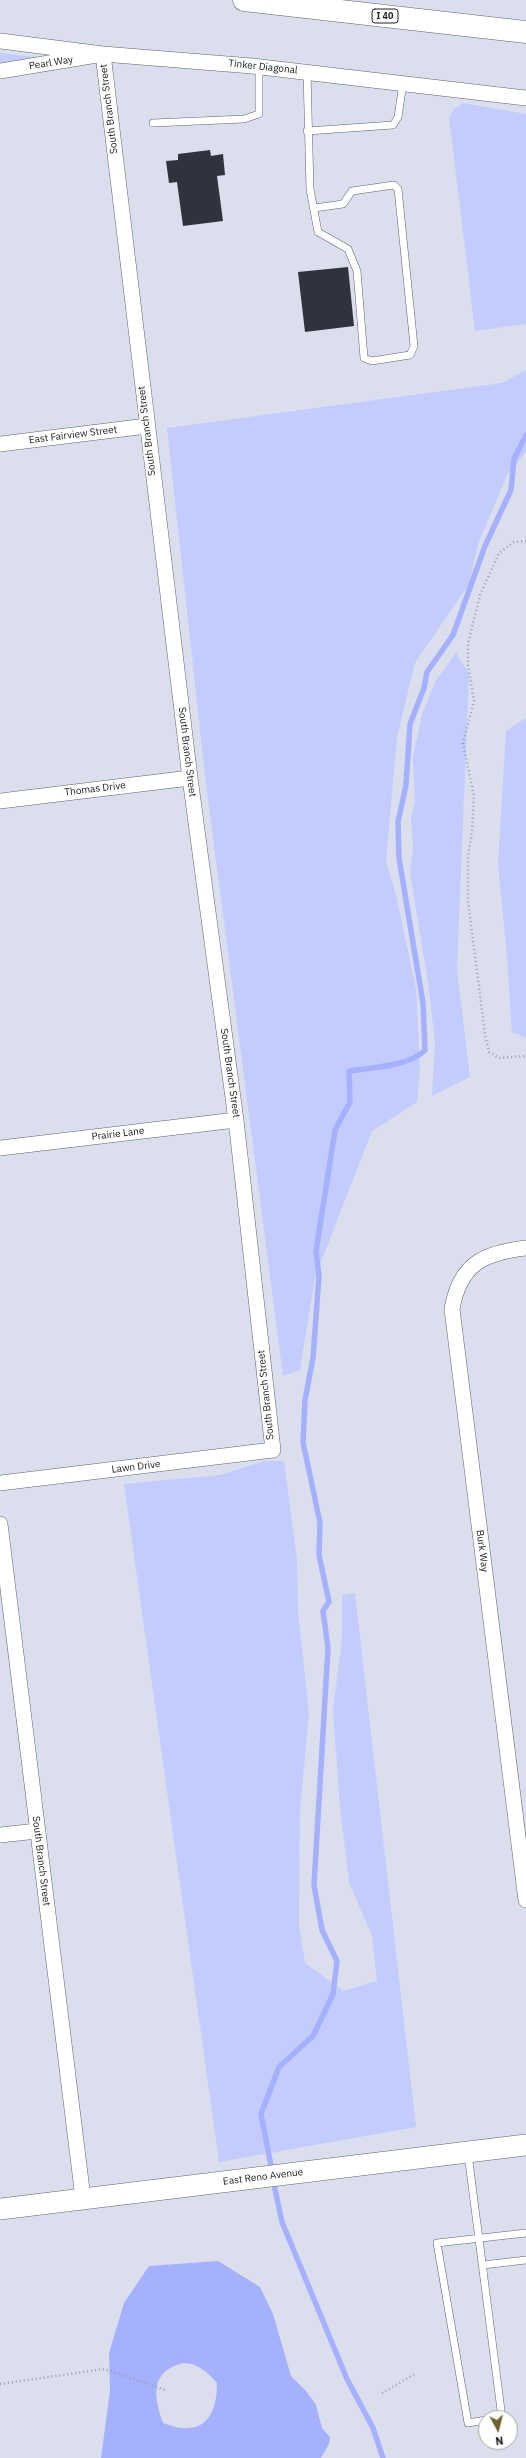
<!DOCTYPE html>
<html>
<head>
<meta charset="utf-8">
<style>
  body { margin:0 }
  #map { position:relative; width:526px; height:2458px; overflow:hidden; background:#dbdeed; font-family:"IBM Plex Sans",sans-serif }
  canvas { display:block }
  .north { position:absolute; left:478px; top:2410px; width:40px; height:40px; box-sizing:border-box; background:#fff; border:1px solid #a6a7a9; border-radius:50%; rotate:173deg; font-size:11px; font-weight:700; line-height:16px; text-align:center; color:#212227 }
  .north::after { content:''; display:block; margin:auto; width:14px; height:18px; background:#6d622e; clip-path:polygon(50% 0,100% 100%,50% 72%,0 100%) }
</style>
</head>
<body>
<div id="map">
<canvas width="526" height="2458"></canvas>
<div class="north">N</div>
</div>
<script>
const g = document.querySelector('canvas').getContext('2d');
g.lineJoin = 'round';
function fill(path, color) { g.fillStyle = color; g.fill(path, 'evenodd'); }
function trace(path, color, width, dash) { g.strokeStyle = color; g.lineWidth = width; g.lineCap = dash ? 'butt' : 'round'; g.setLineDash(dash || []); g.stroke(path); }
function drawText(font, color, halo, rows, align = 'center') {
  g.font = font + ' "IBM Plex Sans",sans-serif'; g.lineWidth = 4; g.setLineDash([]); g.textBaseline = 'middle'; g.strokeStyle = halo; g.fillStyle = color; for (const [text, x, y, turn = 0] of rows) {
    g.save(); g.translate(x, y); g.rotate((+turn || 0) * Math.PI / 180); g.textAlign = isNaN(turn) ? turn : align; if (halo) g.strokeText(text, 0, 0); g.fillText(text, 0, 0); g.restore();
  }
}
const green = new Path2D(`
  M 0,53 L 43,58 L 0,63 Z
  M 463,103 L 526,114 L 526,324 L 475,331 L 449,117 L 454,109 Z
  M 526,370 L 526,451 L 507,475 L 478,544 L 469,584 L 415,663 L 397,737 L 386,861 L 396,895 L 416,989 L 420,1069 L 417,1102 L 372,1131 L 315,1277 L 300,1370 L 283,1376 L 205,776 L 167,428 L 502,383 Z
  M 456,653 L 469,674 L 457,970 L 470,1077 L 432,1096 L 435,1042 L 428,982 L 410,873 L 413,846 L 411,819 L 415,802 L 413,757 L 422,715 L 435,682 Z
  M 526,718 L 526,1038 L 512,1032 L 506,945 L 498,865 L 506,731 Z
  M 264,1461 L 284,1461 L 297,1560 L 298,1611 L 309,1713 L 300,1810 L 299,1925 L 305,1963 L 344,1991 L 377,1981 L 372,1936 L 349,1882 L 340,1808 L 333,1710 L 342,1638 L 342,1595 L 355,1593 L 416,2127 L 219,2162 L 124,1484 L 220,1475 Z`);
const water = new Path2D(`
  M 218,2261 L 260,2287 L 273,2314 L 291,2376 L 306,2391 L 316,2405 L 322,2428 L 330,2437 L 329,2444 L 321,2458 L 101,2458 L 110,2391 L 109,2353 L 124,2303 L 149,2266 ZM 183,2363 C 198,2363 207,2372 217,2383 C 217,2420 200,2438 163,2423 C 154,2397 149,2372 183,2363 Z`);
const stream = new Path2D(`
  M 272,2171 L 261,2114 L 279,2067 L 313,2036 L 333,1994 L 337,1961 L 322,1930 L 314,1885 L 328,1648 L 323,1611 L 329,1602 L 319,1555 L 320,1523 L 303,1442 L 305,1400 L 313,1358 L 319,1276 L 316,1251 L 335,1130 L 350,1102 L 349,1071 C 369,1068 411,1066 425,1050 L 423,1003 L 399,858 L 398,822 L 406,785 L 410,724 L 424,688 L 427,672 L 453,635 L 485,546 L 511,490 L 514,459 L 526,435
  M 273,2180 L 282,2222 L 347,2379 L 373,2428 L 383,2458`);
const building = new Path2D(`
  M 210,150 L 211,156 L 223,154 L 225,175 L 217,176 L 223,221 L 183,226 L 177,182 L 169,183 L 166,161 L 178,160 L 178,154 Z
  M 348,267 L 354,326 L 305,332 L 298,272 Z`);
const path = new Path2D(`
  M 526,541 L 514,542 L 499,553 L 480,595 L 468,644 L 468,665 L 474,701 L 463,743 L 474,796 L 472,831 L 468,856 L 468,901 L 485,1034 L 489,1052 L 499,1058 L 526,1056
  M 0,2384 L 104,2369 L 165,2390
  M 382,2393 L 415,2374`);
const lane = new Path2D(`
  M 307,72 L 310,189 L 318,232 L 348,249 L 357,271 L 364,358 L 372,361 L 410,355 L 414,346 L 398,189 L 394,185 L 352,191 L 343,204 L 314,208
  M 153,123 L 244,119 L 259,114 L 259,66
  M 307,131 L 393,125 L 398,117 L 403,83
  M 468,2154 L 502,2418
  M 483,2265 L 526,2260
  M 486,2420 L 468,2423 L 437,2243 L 526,2233`);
const street = new Path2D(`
  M 0,41 L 103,54 L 252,66 L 526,98
  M 0,71 L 103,54 L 190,778 L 236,1120 L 273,1450 L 0,1483
  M 0,444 L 147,426
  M 0,801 L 190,778
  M 0,1148 L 236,1120
  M 526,1248 C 483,1253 460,1264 452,1309 L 526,1900
  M 0,1524 L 83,2198
  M 0,1835 L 37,1831`);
const secondary = new Path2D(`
  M 0,2209 L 526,2145`);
const highway = new Path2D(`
  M 244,0 L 526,32`);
const shields = [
  [385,16,26]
];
const shieldNames = [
  ["I 40",385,16]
];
const streetNames = [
  ["Pearl Way",51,63,-9],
  ["Tinker Diagonal",263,67,6],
  ["South Branch Street",109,109,-97],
  ["South Branch Street",147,431,-97],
  ["East Fairview Street",73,435,-7],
  ["South Branch Street",187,752,83],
  ["Thomas Drive",95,789,-7],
  ["South Branch Street",230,1073,82],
  ["Prairie Lane",118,1134,-7],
  ["South Branch Street",266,1395,-96],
  ["Lawn Drive",136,1467,-7],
  ["Burk Way",482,1551,83],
  ["South Branch Street",41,1861,83],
  ["East Reno Avenue",263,2177,-7]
];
fill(green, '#c3ccfd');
fill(water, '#a5b0fe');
trace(stream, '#a5b0fe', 5.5);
fill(building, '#30323d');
trace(lane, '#5f626e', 8);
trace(street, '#5f626e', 16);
trace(secondary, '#5f626e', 22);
trace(highway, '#5f626e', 23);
trace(path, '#9c9eaa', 2.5, [1, 3]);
trace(lane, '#fff', 7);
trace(street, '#fff', 15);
trace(secondary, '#fff', 21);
trace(highway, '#fff', 22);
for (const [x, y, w] of shields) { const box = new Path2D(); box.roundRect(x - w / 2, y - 7, w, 14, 3); g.fillStyle = '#fff'; g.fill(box); trace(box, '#212227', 1); }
drawText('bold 9px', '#212227', null, shieldNames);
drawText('10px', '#212227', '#fff', streetNames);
</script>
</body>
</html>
